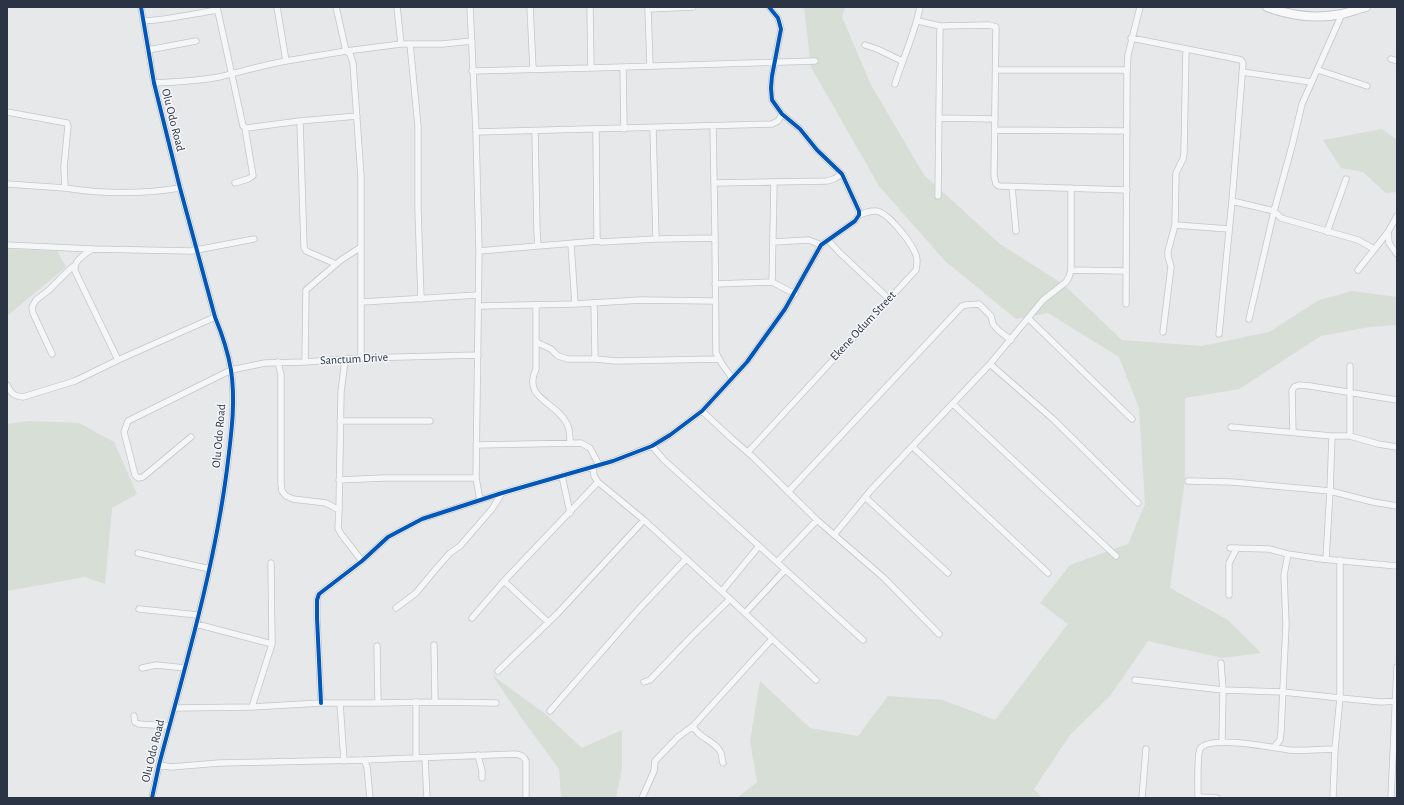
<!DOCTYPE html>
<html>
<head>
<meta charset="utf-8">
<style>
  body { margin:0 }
  #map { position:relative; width:1404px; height:805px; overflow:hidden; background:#e6e8ea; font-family:"Alegreya Sans",sans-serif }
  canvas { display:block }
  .frame { position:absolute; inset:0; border:8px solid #2b3445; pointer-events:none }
</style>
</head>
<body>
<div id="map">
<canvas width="1404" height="805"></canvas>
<div class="frame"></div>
</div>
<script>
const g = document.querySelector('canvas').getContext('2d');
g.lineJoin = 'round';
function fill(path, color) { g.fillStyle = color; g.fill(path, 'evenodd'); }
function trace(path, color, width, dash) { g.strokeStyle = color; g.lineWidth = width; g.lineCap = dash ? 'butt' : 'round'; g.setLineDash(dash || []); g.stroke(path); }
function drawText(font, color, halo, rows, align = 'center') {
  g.font = font + ' "Alegreya Sans",sans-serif'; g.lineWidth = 3; g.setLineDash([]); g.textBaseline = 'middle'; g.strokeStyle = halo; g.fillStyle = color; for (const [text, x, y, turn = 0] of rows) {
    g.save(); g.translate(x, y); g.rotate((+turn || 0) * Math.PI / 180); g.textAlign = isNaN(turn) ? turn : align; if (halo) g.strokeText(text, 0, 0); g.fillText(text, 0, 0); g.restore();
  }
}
const green = new Path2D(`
  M 804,7 L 845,7 L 842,17 L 871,85 L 924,175 L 1000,244 L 1063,284 L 1122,340 L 1202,346 L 1269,332 L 1319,300 L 1352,291 L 1397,297 L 1397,325 L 1369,327 L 1321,336 L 1239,389 L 1185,398 L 1185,479 L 1170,588 L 1228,620 L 1261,653 L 1222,658 L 1148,641 L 1110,696 L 1070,735 L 1034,789 L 1042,798 L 737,798 L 757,782 L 750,741 L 760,681 L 810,728 L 858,736 L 888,696 L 943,700 L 995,720 L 1068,624 L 1040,603 L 1070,565 L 1128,544 L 1145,504 L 1139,408 L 1119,357 L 1048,313 L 1016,319 L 945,261 L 879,186 L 811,67 Z
  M 1382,129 L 1397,140 L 1397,192 L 1386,193 L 1363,172 L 1341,168 L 1323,140 Z
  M 7,249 L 57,251 L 66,267 L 7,316 Z
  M 29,421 L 79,423 L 114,442 L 137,494 L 112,508 L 105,584 L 85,577 L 7,591 L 7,424 Z
  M 492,675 L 544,713 L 582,748 L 622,730 L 622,769 L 616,798 L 561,798 L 559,769 L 523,720 Z`);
const street = new Path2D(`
  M 141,7 L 154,83 L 180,188 L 215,317 C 222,334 228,352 231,370 C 236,403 231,436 227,469 C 214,570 185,667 159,765 L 152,798
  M 217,7 L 243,126 L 247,128 L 300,121
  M 336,7 L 346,51 L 350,54 L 353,63 L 361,177 L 361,358
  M 397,7 L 401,44
  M 470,7 L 476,132 L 479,251 L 476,478
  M 530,7 L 533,69
  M 648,7 L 648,9 L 693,7
  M 648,9 L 650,66
  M 143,21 C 168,20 192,14 217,10
  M 918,21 L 940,26 L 989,25 L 996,27 L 994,176 L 996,184 L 999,186 L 1127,190
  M 1131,38 L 1237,59 L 1241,60 L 1243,63 L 1232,201 L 1219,334
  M 410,44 L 418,126 L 418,210 L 421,299
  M 865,45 L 877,49 L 902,61
  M 148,50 L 196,41
  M 1391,59 L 1397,61
  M 286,61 L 346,51 L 401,44 L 442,44 L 472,41
  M 623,67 L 624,129
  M 591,68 L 815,61
  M 996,70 L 1123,70 L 1127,72
  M 1318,70 L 1367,86
  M 472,71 L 591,68 L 590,7
  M 1242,72 L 1311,82
  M 154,83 C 176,82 198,81 219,77 C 241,72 263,65 286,61 L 277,7
  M 895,84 C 903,58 915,33 920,7
  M 7,112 L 67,123 L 68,126 L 64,167 L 65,188 C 103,194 142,194 180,188
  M 940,118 L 995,119
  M 596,129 L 597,238 L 597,240 L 601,242 L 656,239 L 653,128
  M 995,130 L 1127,131
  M 476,132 L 772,124 L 778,121 L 782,114
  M 235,183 L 248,179 L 253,176 L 245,128
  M 714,183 L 827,181 L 834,179 L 842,174
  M 7,184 L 65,188
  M 1012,187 L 1016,231
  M 938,196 L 940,26
  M 1232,201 L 1274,211 L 1281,218 L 1358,240 L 1374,249
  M 1175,225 L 1229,229
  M 1327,232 L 1346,179
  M 1388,232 L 1389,243 L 1397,254
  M 715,238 L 716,353 L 722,364 L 732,378
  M 656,239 L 715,238 L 713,126
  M 828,240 L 839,252 L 889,299
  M 773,242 L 809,240 L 821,245
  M 7,245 L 92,249 L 191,251 L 254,239
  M 538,246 L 599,241
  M 92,249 C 84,255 73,261 75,271 L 118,360
  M 479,251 L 538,246 L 537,232 L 535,131
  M 336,264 L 306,251 L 304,247 L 300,121 L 357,116
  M 1071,270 L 1126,271
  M 1358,270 L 1388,232 L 1397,216
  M 772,282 L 774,183
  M 715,284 L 772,282 L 795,294
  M 362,302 L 478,295
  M 594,303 L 595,359
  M 575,304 L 641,300 L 715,301
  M 1126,304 L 1127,72 L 1128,55 L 1140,7
  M 536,305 L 536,369 C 522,399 556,401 567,424 C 570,429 570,437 570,443
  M 478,306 L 575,304 L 571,244
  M 1028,318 L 1132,419
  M 1249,319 L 1274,211 L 1292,146 L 1302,104 L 1342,14
  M 1163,332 L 1171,267 L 1168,256 L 1168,251 L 1175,225 L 1176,173 L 1183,159 L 1184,153 L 1186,49
  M 536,342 L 551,349 L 558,356 L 568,359 L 595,359 L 616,361 L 719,359
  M 52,354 L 33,313 L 32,307 L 36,300 L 49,290 L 70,269 L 74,266
  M 278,362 L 281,375 L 281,484 L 282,491 L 286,496 L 293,499 L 326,503 L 339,510 L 338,528 L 341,534 L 362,561
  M 305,362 L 306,290 L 341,260 L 361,247
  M 990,364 L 1053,419 L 1138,503
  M 1350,366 L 1350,436
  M 7,385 C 11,393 13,396 23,397 L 75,381 L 118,360 L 215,317
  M 953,404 L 1116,556
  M 702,411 L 731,438 L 752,456 L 817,520 L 884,578 L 939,634
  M 340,421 L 430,421
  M 1231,427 L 1332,436 L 1350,436 L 1378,444 L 1397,447
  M 1293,432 L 1292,391 L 1294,387 L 1299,385 L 1310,386 L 1397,400
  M 191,437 L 143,477 L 138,478 L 135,475 L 124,432 L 128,421 L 231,370 L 265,363 L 305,362 L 361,358 L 478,355
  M 476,445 L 581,443 L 590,448 L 599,465
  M 652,446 L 664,460 L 863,640
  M 913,447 L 1048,573
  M 748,452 L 916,270 C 917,265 918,260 916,255 C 912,243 891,217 880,212 C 874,209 865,213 859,215
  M 593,467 L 594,476 L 598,482 L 644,520 L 730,599 L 816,680
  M 562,476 L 570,513
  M 339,480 L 384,478 L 476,478 L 480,500
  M 1188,481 L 1232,482 L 1330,491 L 1373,502 L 1397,506
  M 788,492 L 962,306 L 966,305 L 979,304 L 991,316 L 993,324 L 998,330 L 1011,340
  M 865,497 L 948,573
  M 339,510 L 341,392 L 345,360
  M 834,535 L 871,490 L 990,364 L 1043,300 L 1066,282 L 1069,277 L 1071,270 L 1071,188
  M 1230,548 L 1269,549 L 1288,554 L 1322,559 L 1397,566
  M 138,553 L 210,569
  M 1326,559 L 1330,491 L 1332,436
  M 777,562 L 817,520
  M 504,581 L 548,622
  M 722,591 L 759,546
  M 1229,595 L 1229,563 L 1237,548
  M 396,608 L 416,593 L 435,570 L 450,553 L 460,546 L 492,509 L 502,493
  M 139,609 L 198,615
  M 745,613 L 785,570
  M 472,618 L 504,581 L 598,482
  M 196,624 L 272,644
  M 434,645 L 435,702
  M 377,646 L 378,703
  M 1221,663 L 1223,690 L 1222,742
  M 142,668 L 156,665 L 185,668
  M 498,671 L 558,613 L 644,520
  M 1135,680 L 1223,690 L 1283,692 L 1340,698 L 1340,560
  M 644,682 L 650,680 L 692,636 L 730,599
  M 416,702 L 416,758
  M 321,703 L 317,618 L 317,600 L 319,594 L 362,561 L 388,537 L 422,519 L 502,493 L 613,461 L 652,446 L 670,435 L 702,411 L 747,362 L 785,309 L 821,245 L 855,221 L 859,215 L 859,211 L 842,174 L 817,150 L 800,129 L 782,114 L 772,100 L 771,88 L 772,76 L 781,29 L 778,18 L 769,7
  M 340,703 L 344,761
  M 252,707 L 272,644 L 271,563
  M 174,708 L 252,707 L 321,703 L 378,703 L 435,702 L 496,703
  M 550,711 L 638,610 L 686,559
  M 134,716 L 135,722 L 139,724 L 169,726
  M 693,726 C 698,738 716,741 721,753 C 722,756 722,760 723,763
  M 1274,747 L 1280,740 L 1281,732 L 1286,624 L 1284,575 L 1288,554
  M 478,755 L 482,771 L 482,778
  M 425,758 L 427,798
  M 364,760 L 367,767 L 370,798
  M 159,765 L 171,767 L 219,763 L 364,760 L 515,754 C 521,755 524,756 526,761 L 526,798
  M 1198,797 L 1217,798
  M 642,798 L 654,771 L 655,761 L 678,737 L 693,726 L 772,639
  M 1142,798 L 1146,749
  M 1198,798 C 1198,789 1197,755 1200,749 C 1209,734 1274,748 1289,750 C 1304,751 1320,749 1335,749
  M 1333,798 L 1335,749 L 1340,698 L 1381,702 L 1397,701
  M 1391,798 L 1397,667`);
const secondary = new Path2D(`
  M 1267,7 C 1291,16 1317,19 1342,14 C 1350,12 1358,9 1366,7`);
const cycleway = new Path2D(`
  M 141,7 L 154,83 L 180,188 L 215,317 C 222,334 228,352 231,370 C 236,403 231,436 227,469 C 214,570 185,667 159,765 L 152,798
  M 321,703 L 317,618 L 317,600 L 319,594 L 362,561 L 388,537 L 422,519 L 502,493 L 613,461 L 652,446 L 670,435 L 702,411 L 747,362 L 785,309 L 821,245 L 855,221 L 859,215 L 859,211 L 842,174 L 817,150 L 800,129 L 782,114 L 772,100 L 771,88 L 772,76 L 781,29 L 778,18 L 769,7`);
const streetNames = [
  ["Olu Odo Road",173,120,76],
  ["Ekene Odum Street",863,326,-47],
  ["Sanctum Drive",354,359,-3],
  ["Olu Odo Road",219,436,-85],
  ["Olu Odo Road",153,751,-76]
];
fill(green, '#d6ded6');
trace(street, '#c4c6c8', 7);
trace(secondary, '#c4c6c8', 10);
trace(street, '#f5f6f7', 5.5);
trace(secondary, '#f8f8f8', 8);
trace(cycleway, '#0057b8', 4);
drawText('12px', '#2b3445', '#f4f6f9', streetNames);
</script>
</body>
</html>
